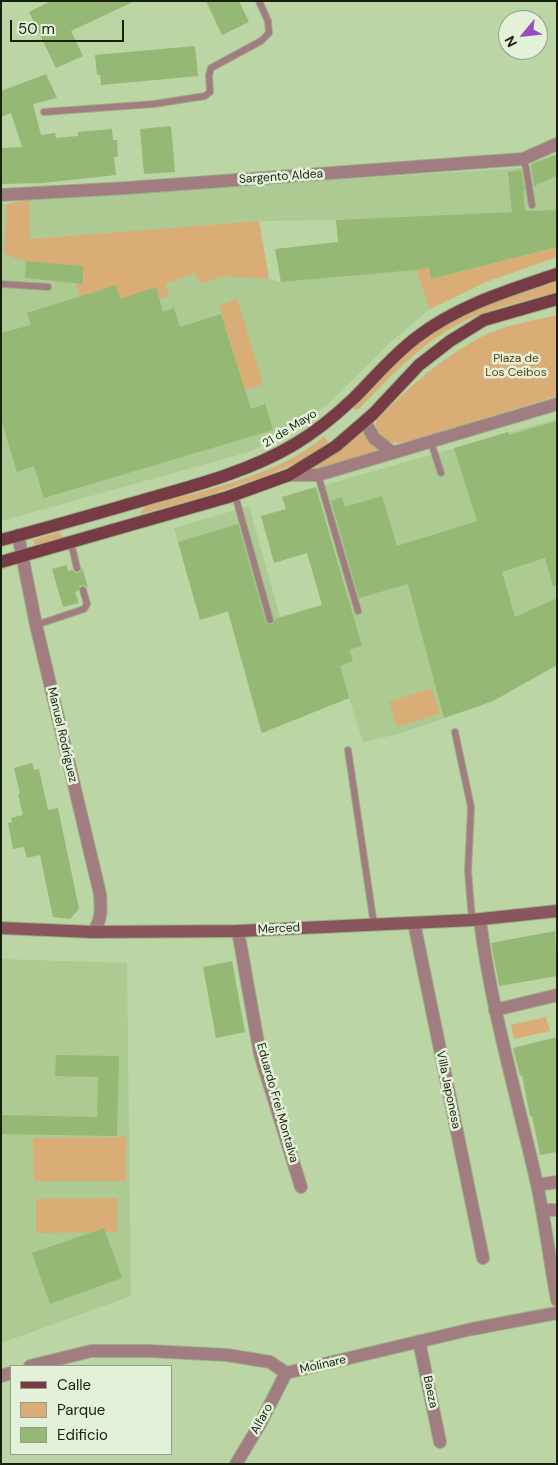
<!DOCTYPE html>
<html>
<head>
<meta charset="utf-8">
<style>
  body { margin:0 }
  #map { position:relative; width:558px; height:1465px; overflow:hidden; background:#bbd5a5; font-family:"DM Sans",sans-serif }
  canvas { display:block }
  .frame { position:absolute; inset:0; border:2px solid #18210f; pointer-events:none }
  .legend { position:absolute; left:10px; top:1365px; width:162px; height:90px; box-sizing:border-box; background:#e4f1d9; border:1px solid #929e88; margin:0; padding:6px 9px; list-style:none; font-size:15px; color:#18210f }
  .legend li { display:flex; align-items:center; gap:10px; height:25px }
  .legend b { width:25px; border:1px solid #929e88 }
  .north { position:absolute; left:498px; top:10px; width:50px; height:50px; box-sizing:border-box; background:#e4f1d9; border:1px solid #929e88; border-radius:50%; rotate:242deg; font-size:14px; font-weight:700; line-height:20px; text-align:center; color:#18210f }
  .north::after { content:''; display:block; margin:auto; width:18px; height:22px; background:#954dc0; clip-path:polygon(50% 0,100% 100%,50% 72%,0 100%) }
  .scale { position:absolute; left:10px; top:20px; width:114px; height:22px; box-sizing:border-box; border:2px solid #18210f; border-top:0; padding-left:6px; font-size:15px; line-height:18px; white-space:nowrap; color:#18210f; -webkit-text-stroke:4px #e4f1d9; paint-order:stroke }
</style>
</head>
<body>
<div id="map">
<canvas width="558" height="1465"></canvas>
<div class="frame"></div>
<ul class="legend">
<li><b style="height:6px;background:#773b45"></b>Calle</li>
<li><b style="height:14px;background:#daac76"></b>Parque</li>
<li><b style="height:14px;background:#95b874"></b>Edificio</li>
</ul>
<div class="north">N</div>
<div class="scale">50 m</div>
</div>
<script>
const g = document.querySelector('canvas').getContext('2d');
g.lineJoin = 'round';
function fill(path, color) { g.fillStyle = color; g.fill(path, 'evenodd'); }
function trace(path, color, width, dash) { g.strokeStyle = color; g.lineWidth = width; g.lineCap = dash ? 'butt' : 'round'; g.setLineDash(dash || []); g.stroke(path); }
function drawText(font, color, halo, rows, align = 'center') {
  g.font = font + ' "DM Sans",sans-serif'; g.lineWidth = 5; g.setLineDash([]); g.textBaseline = 'middle'; g.strokeStyle = halo; g.fillStyle = color; for (const [text, x, y, turn = 0] of rows) {
    g.save(); g.translate(x, y); g.rotate((+turn || 0) * Math.PI / 180); g.textAlign = isNaN(turn) ? turn : align; if (halo) g.strokeText(text, 0, 0); g.fillText(text, 0, 0); g.restore();
  }
}
const built = new Path2D(`
  M 557,154 L 557,210 L 336,220 L 259,221 L 30,239 L 29,199 L 521,168 Z
  M 1,204 L 7,204 L 4,253 L 269,279 L 281,282 L 416,270 L 430,309 L 393,340 L 327,405 L 293,430 L 249,452 L 1,521 Z
  M 557,419 L 557,665 L 493,701 L 398,734 L 363,742 L 349,698 L 261,733 L 228,612 L 200,620 L 174,528 L 249,506 L 280,617 L 322,605 L 348,596 L 318,487 Z
  M 1,959 L 127,963 L 131,1296 L 1,1343 Z`);
const green = new Path2D(`
  M 29,199 L 30,239 L 259,221 L 269,279 L 223,276 L 200,284 L 195,273 L 165,284 L 169,295 L 160,299 L 155,287 L 120,299 L 116,285 L 80,296 L 75,283 L 83,284 L 83,266 C 59,263 25,265 4,253 L 7,204 Z
  M 557,247 L 557,257 L 486,282 L 430,309 L 416,270 L 429,267 L 431,279 Z
  M 557,282 L 557,292 C 528,300 497,306 469,319 C 426,338 393,374 360,408 L 356,410 L 353,408 L 355,403 C 375,384 394,362 415,344 C 451,312 510,295 557,282 Z
  M 237,299 L 263,384 L 245,390 L 219,306 Z
  M 557,315 L 557,396 L 406,442 C 396,443 384,444 378,434 C 376,431 375,426 376,423 C 378,415 388,408 394,403 C 421,376 449,354 483,336 C 505,325 532,321 557,315 Z
  M 362,432 L 379,452 L 313,469 L 360,433 Z
  M 324,436 L 328,442 L 304,459 L 266,476 L 202,497 L 140,514 L 146,506 C 202,491 281,475 324,436 Z
  M 60,532 L 63,539 L 36,547 L 33,540 Z
  M 431,688 L 440,713 L 397,727 L 389,702 Z
  M 546,1017 L 550,1031 L 514,1039 L 511,1025 Z
  M 126,1137 L 126,1181 L 34,1181 L 33,1138 Z
  M 117,1198 L 117,1232 L 36,1233 L 36,1199 Z`);
const building = new Path2D(`
  M 51,1 L 135,1 L 71,31 L 83,56 L 56,68 L 29,12 Z
  M 206,1 L 239,1 L 249,22 L 222,35 Z
  M 195,46 L 198,76 L 101,85 L 100,75 L 97,75 L 95,55 Z
  M 46,74 L 57,98 L 33,104 L 41,135 L 55,133 L 56,138 L 78,136 L 78,132 L 112,129 L 113,140 L 117,140 L 118,157 L 114,157 L 116,175 L 42,183 L 1,184 L 1,148 L 22,147 L 11,113 L 1,117 L 1,91 Z
  M 171,126 L 175,172 L 144,174 L 140,129 Z
  M 557,154 L 557,176 L 534,186 L 531,164 Z
  M 521,170 L 525,190 L 523,191 L 525,211 L 557,210 L 557,247 L 431,279 L 429,267 L 416,270 L 281,282 L 275,249 L 338,242 L 336,220 L 512,212 L 508,172 Z
  M 26,261 L 83,266 L 83,284 L 25,278 Z
  M 116,285 L 120,299 L 156,287 L 163,312 L 174,308 L 180,327 L 221,314 L 251,409 L 265,404 L 273,430 L 44,498 L 34,466 L 17,472 L 1,419 L 1,333 L 31,325 L 27,313 Z
  M 557,421 L 557,586 L 553,586 L 545,558 L 502,572 L 515,617 L 557,598 L 557,665 L 493,701 L 444,718 L 408,584 L 359,598 L 331,501 L 342,497 L 345,507 L 382,496 L 397,546 L 477,521 L 454,448 L 508,432 L 509,435 Z
  M 316,487 L 362,646 L 349,650 L 353,661 L 340,666 L 349,698 L 262,733 L 228,611 L 200,620 L 178,542 L 238,524 L 266,623 L 272,625 L 275,619 L 322,605 L 307,553 L 274,563 L 261,516 L 286,509 L 282,497 Z
  M 67,565 L 68,571 L 72,570 L 76,573 L 81,571 L 82,567 L 88,588 L 84,585 L 80,586 L 78,591 L 75,592 L 79,603 L 63,607 L 52,569 Z
  M 32,763 L 34,770 L 39,769 L 48,810 L 58,808 L 79,909 L 70,919 L 53,917 L 40,855 L 27,858 L 24,847 L 13,849 L 8,823 L 12,822 L 11,818 L 23,815 L 18,794 L 20,794 L 14,768 Z
  M 555,931 L 557,976 L 499,986 L 491,943 Z
  M 232,961 L 245,1032 L 216,1038 L 203,967 Z
  M 557,1037 L 557,1152 L 540,1155 L 532,1116 L 530,1116 L 522,1075 L 520,1076 L 513,1048 Z
  M 56,1055 L 119,1056 L 117,1136 L 1,1134 L 1,1115 L 97,1117 L 98,1077 L 55,1076 Z
  M 104,1228 L 122,1278 L 50,1304 L 32,1253 Z`);
const service = new Path2D(`
  M 44,112 L 154,104 L 205,96 L 210,92 L 209,75 L 211,68 L 261,41 L 269,33 L 268,21 L 259,1
  M 523,159 L 526,168 L 532,205
  M 1,284 L 48,287
  M 431,442 L 441,473
  M 318,475 L 358,611
  M 235,495 L 270,620
  M 71,543 L 77,568
  M 36,625 L 84,609 L 87,604 L 83,590
  M 455,732 L 471,807 L 468,871 L 472,920
  M 348,750 L 374,925`);
const minor = new Path2D(`
  M 1,195 L 127,188 L 523,159 L 557,144
  M 365,422 L 374,438 L 393,453
  M 289,475 L 318,475 L 557,404
  M 18,535 L 36,625 L 100,894 C 101,909 102,920 93,932
  M 480,920 C 491,1009 517,1096 537,1184 C 545,1222 550,1262 557,1300
  M 414,923 L 483,1258
  M 238,931 L 260,1054 L 301,1187
  M 495,1010 L 557,995
  M 537,1185 L 557,1182
  M 542,1210 L 557,1210
  M 419,1341 L 440,1442
  M 30,1366 L 91,1351 L 149,1351 L 227,1355 L 270,1362 L 286,1373 L 472,1329 L 557,1313
  M 1,1376 L 11,1373
  M 236,1464 L 260,1424 L 286,1373`);
const secondary = new Path2D(`
  M 1,928 L 93,932 L 238,931 L 472,920 L 557,911`);
const primary = new Path2D(`
  M 1,540 C 50,527 98,513 147,499 C 197,485 250,471 295,444 C 317,431 336,415 354,398 C 375,377 393,355 417,337 C 459,305 507,291 557,274
  M 1,562 L 228,497 L 289,475 L 336,446 L 373,414 L 419,365 L 450,341 L 484,320 L 557,299`);
const streetNames = [
  ["Sargento Aldea",281,177,-4],
  ["21 de Mayo",290,429,-32],
  ["Manuel Rodríguez",62,735,77],
  ["Merced",279,929,-3],
  ["Villa Japonesa",448,1090,78],
  ["Eduardo Frei Montalva",277,1103,74],
  ["Molinare",323,1365,-13],
  ["Baeza",430,1392,78],
  ["Alfaro",262,1419,-61]
];
const parkNames = [
  ["Plaza de",516,359],
  ["Los Ceibos",516,373]
];
fill(built, '#adca93');
fill(green, '#daac76');
fill(building, '#95b874');
trace(service, '#9ab187', 8);
trace(minor, '#9ab187', 14);
trace(secondary, '#9ab187', 14);
trace(primary, '#9ab187', 14);
trace(service, '#a17d81', 6);
trace(minor, '#a17d81', 12);
trace(secondary, '#89565e', 12);
trace(primary, '#773b45', 12);
drawText('12px', '#18210f', '#e4f1d9', streetNames);
drawText('12px', '#603e0b', '#e4f1d9', parkNames);
</script>
</body>
</html>
